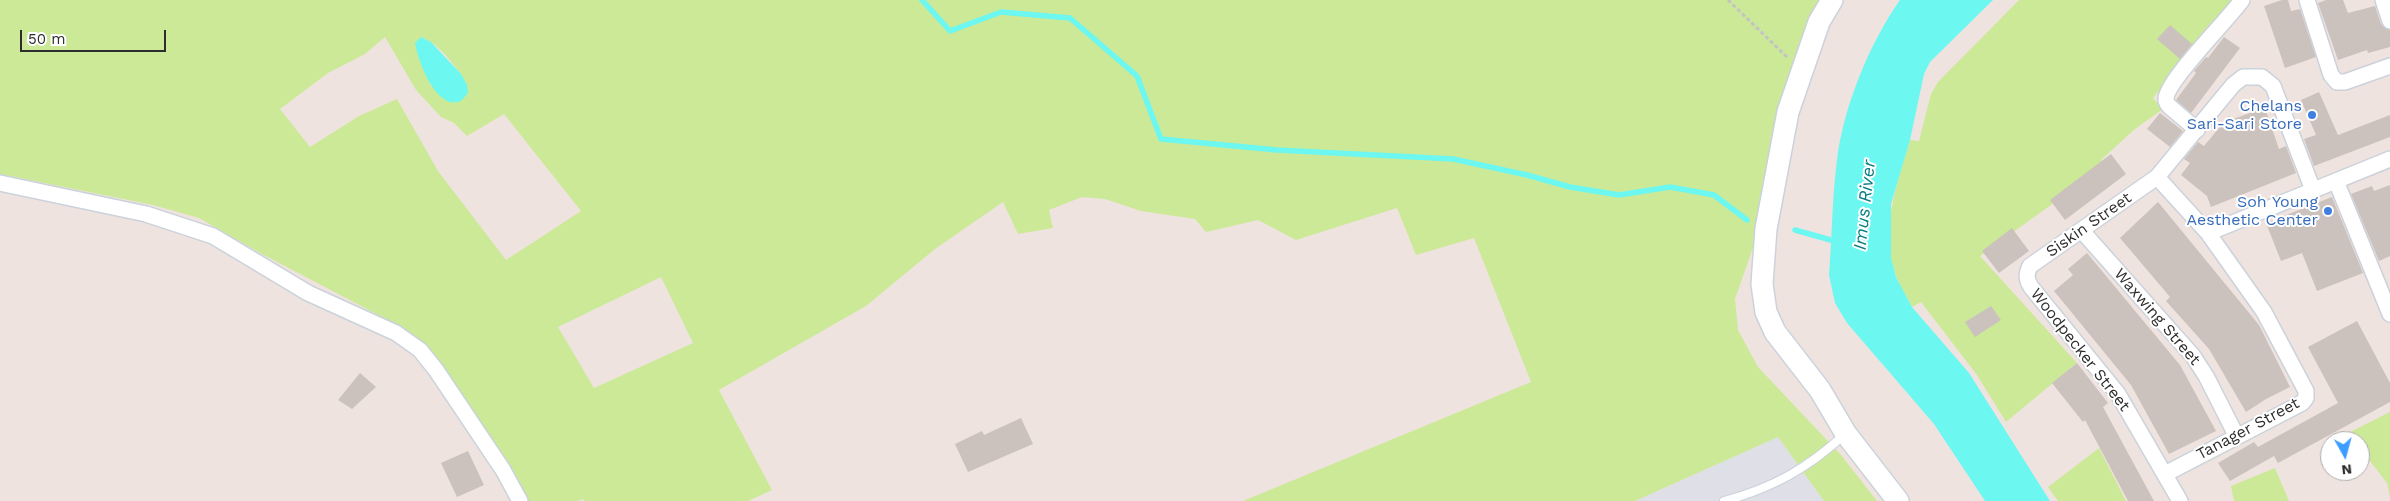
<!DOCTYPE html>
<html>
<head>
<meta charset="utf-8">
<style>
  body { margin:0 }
  #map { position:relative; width:2390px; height:501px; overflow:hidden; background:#efe3df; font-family:"Work Sans",sans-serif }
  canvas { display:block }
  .north { position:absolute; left:2320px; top:431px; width:50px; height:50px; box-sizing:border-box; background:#fff; border:1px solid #ababab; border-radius:50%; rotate:173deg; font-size:14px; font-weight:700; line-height:20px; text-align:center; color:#2d2d2d }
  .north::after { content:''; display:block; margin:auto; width:18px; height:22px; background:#3c9cff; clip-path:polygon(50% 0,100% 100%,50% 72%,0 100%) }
  .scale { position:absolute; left:20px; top:30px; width:146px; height:22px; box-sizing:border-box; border:2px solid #2d2d2d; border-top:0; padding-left:6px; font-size:15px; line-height:18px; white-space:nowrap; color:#2d2d2d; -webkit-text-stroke:4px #fff; paint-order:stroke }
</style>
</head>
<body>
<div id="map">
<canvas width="2390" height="501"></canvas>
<div class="north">N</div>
<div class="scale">50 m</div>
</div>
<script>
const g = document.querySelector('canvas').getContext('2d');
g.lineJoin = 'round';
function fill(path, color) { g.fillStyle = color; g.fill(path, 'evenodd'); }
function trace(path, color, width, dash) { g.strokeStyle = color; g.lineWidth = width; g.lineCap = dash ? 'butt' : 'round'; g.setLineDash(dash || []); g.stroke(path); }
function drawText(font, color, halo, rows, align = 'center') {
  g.font = font + ' "Work Sans",sans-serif'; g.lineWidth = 4; g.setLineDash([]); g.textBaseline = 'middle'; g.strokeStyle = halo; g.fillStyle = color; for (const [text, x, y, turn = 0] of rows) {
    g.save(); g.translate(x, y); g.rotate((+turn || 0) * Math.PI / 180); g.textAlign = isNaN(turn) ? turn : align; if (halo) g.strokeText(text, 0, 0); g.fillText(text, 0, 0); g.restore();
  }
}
const industrial = new Path2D(`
  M 1778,437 L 1824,501 L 1635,501 Z`);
const green = new Path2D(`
  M 0,0 L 1822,0 L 1785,91 L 1768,157 L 1756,239 L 1735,299 L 1738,330 L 1758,367 L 1841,455 L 1877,501 L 1824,501 L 1778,437 L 1635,501 L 1243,501 L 1531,382 L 1474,238 L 1416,255 L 1397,208 L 1296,240 L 1258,220 L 1206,232 L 1195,219 L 1141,211 L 1105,199 L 1082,197 L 1049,210 L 1053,228 L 1018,234 L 1003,202 L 935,249 L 866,306 L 719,390 L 772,490 L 748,501 L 584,501 L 583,499 L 578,501 L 525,501 L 426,347 L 405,329 L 260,253 L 199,218 L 153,205 L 0,174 ZM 385,37 L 416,90 L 441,117 L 454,123 L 467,136 L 504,114 L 581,211 L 506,260 L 438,171 L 397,99 L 359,116 L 310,147 L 280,109 L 328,73 L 365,54 ZM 421,37 C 441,45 456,67 467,85 L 431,86 L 426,73 ZM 661,277 L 693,343 L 594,388 L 558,327 Z
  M 2019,0 L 2234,0 L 2153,98 L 2163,109 L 2135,129 L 2101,160 L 2105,166 L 1980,256 L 2077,363 L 2006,422 L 1977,375 L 1921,302 L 1912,307 C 1907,297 1900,287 1896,276 C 1879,231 1897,183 1910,140 L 1919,141 L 1931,94 L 1938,82 Z
  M 2390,412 L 2390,497 L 2387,483 L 2360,448 L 2360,441 L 2354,441 L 2348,433 Z
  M 2099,448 L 2126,501 L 2058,501 L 2048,487 Z
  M 2275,468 L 2289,501 L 2234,501 L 2231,486 Z`);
const water = new Path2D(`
  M 1900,0 L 1993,0 L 1930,62 L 1924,74 L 1910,140 L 1891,204 L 1891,258 L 1896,277 L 1912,307 L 1969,373 L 2050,501 L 1985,501 L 1934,424 L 1847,323 L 1835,303 L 1829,275 C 1832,237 1832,198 1837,160 C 1843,108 1870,42 1900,0 Z
  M 421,37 L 431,42 L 461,74 L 467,85 L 468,93 L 461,101 C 458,102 453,103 450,102 C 431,96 418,60 415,43 Z`);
const stream = new Path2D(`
  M 922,0 L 950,31 L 1001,12 L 1070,18 L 1137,76 L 1161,139 L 1277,150 L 1453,159 L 1527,175 L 1570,187 L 1619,195 L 1670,187 L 1714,195 L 1747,220
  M 1795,230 L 1838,242`);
const building = new Path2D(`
  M 2282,0 L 2288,0 L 2291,11 L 2300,9 L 2316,57 L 2285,68 L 2264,6 Z
  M 2326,0 L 2343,0 L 2348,13 L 2375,6 L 2381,24 L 2390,30 L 2390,47 L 2368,53 L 2367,50 L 2338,60 L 2318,3 Z
  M 2170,25 L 2192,44 L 2180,59 L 2157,39 Z
  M 2224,37 L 2240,48 L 2191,113 L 2176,100 L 2196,73 L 2194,71 L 2206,57 L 2208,58 Z
  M 2319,92 L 2338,135 L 2390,115 L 2390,137 L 2314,166 L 2304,139 L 2316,135 L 2301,100 Z
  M 2265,108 L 2279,149 L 2286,146 L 2296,173 L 2211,207 L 2207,196 L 2181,175 L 2190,163 L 2184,159 L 2198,142 L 2204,146 L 2229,116 L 2233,119 Z
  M 2160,113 L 2183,131 L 2170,147 L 2147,129 Z
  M 2111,154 L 2126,174 L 2065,220 L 2050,200 Z
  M 2390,185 L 2390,256 L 2379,261 L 2351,194 L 2372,186 L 2374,191 Z
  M 2332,197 L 2363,273 L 2317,291 L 2302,253 L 2281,261 L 2266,223 Z
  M 2158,202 L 2259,325 L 2290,387 L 2266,399 L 2246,412 L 2209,349 L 2166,301 L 2170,297 L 2120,238 Z
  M 2012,228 L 2029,251 L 1999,273 L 1982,251 Z
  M 2087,253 L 2180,365 L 2216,431 L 2169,454 L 2131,385 L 2054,291 L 2073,275 L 2068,269 Z
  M 1991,306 L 2001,320 L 1975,337 L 1965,322 Z
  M 2357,321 L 2390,383 L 2390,402 L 2278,463 L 2274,456 L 2230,481 L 2218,463 L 2254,442 L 2258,447 L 2338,403 L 2308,347 Z
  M 2077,363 L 2108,403 L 2103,407 L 2154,501 L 2128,501 L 2085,420 L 2083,422 L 2052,383 Z
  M 360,373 L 376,387 L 352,409 L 338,400 Z
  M 1021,418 L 1033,444 L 968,472 L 955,444 L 982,431 L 984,435 Z
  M 468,451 L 484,485 L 457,497 L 441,463 Z`);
const path = new Path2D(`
  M 1728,0 L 1787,57`);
const service = new Path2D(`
  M 1724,501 C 1773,488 1808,468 1845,434`);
const minor = new Path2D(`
  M 2307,0 L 2331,75 L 2337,82 L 2345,82 L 2390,66
  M 2383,0 L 2390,21
  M 2197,130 L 2169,106 C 2167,103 2166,103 2166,99 C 2166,81 2229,19 2242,0
  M 2157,177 L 2208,233 L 2264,312 L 2306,391 L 2306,398 L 2302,403 L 2165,474
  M 2336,181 L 2390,314
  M 0,183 L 146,214 L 213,236 L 308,293 L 396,333 L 420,350 L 436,370 L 503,470 L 520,501
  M 2082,231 L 2193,356 L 2206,376 L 2236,435
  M 2208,233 L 2390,159
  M 2180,501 L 2118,394 L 2031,287 C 2026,279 2026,274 2030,266 L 2157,177 L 2233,85 L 2243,77 L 2262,77 L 2273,86 L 2313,190`);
const secondary = new Path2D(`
  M 1832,0 L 1819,22 L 1788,112 L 1766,229 L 1762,284 L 1766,312 L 1775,332 L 1820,390 L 1846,434 L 1898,501`);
const markers = [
  [2312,115,5,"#3f7fe0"],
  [2328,211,5,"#3f7fe0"]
];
const shopNames = [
  ["Chelans",2302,106],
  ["Sari-Sari Store",2302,124],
  ["Soh Young",2318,202],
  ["Aesthetic Center",2318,220]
];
const streetNames = [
  ["Siskin Street",2089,225,-35],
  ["Waxwing Street",2157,317,49],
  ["Woodpecker Street",2080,350,52],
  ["Tanager Street",2248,429,-28]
];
const waterNames = [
  ["Imus River",1865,205,-84]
];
fill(industrial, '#dfdfe7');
fill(green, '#cce998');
fill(water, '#6cf7f1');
trace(stream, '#6cf7f1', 5.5);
fill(building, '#cbc1bd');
trace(service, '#cad2db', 10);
trace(minor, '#cad2db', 18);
trace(secondary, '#cad2db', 24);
trace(path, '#c4c4c4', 3, [4, 2.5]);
trace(service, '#fff', 8);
trace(minor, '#fff', 15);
trace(secondary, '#fff', 21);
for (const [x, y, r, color] of markers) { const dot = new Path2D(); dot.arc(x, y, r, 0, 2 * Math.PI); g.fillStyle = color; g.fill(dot); trace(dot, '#fff', 2); }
drawText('16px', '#366cbe', '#fff', shopNames, 'right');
drawText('16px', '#2d2d2d', '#fff', streetNames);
drawText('italic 18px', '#077e83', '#fff', waterNames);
</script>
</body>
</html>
